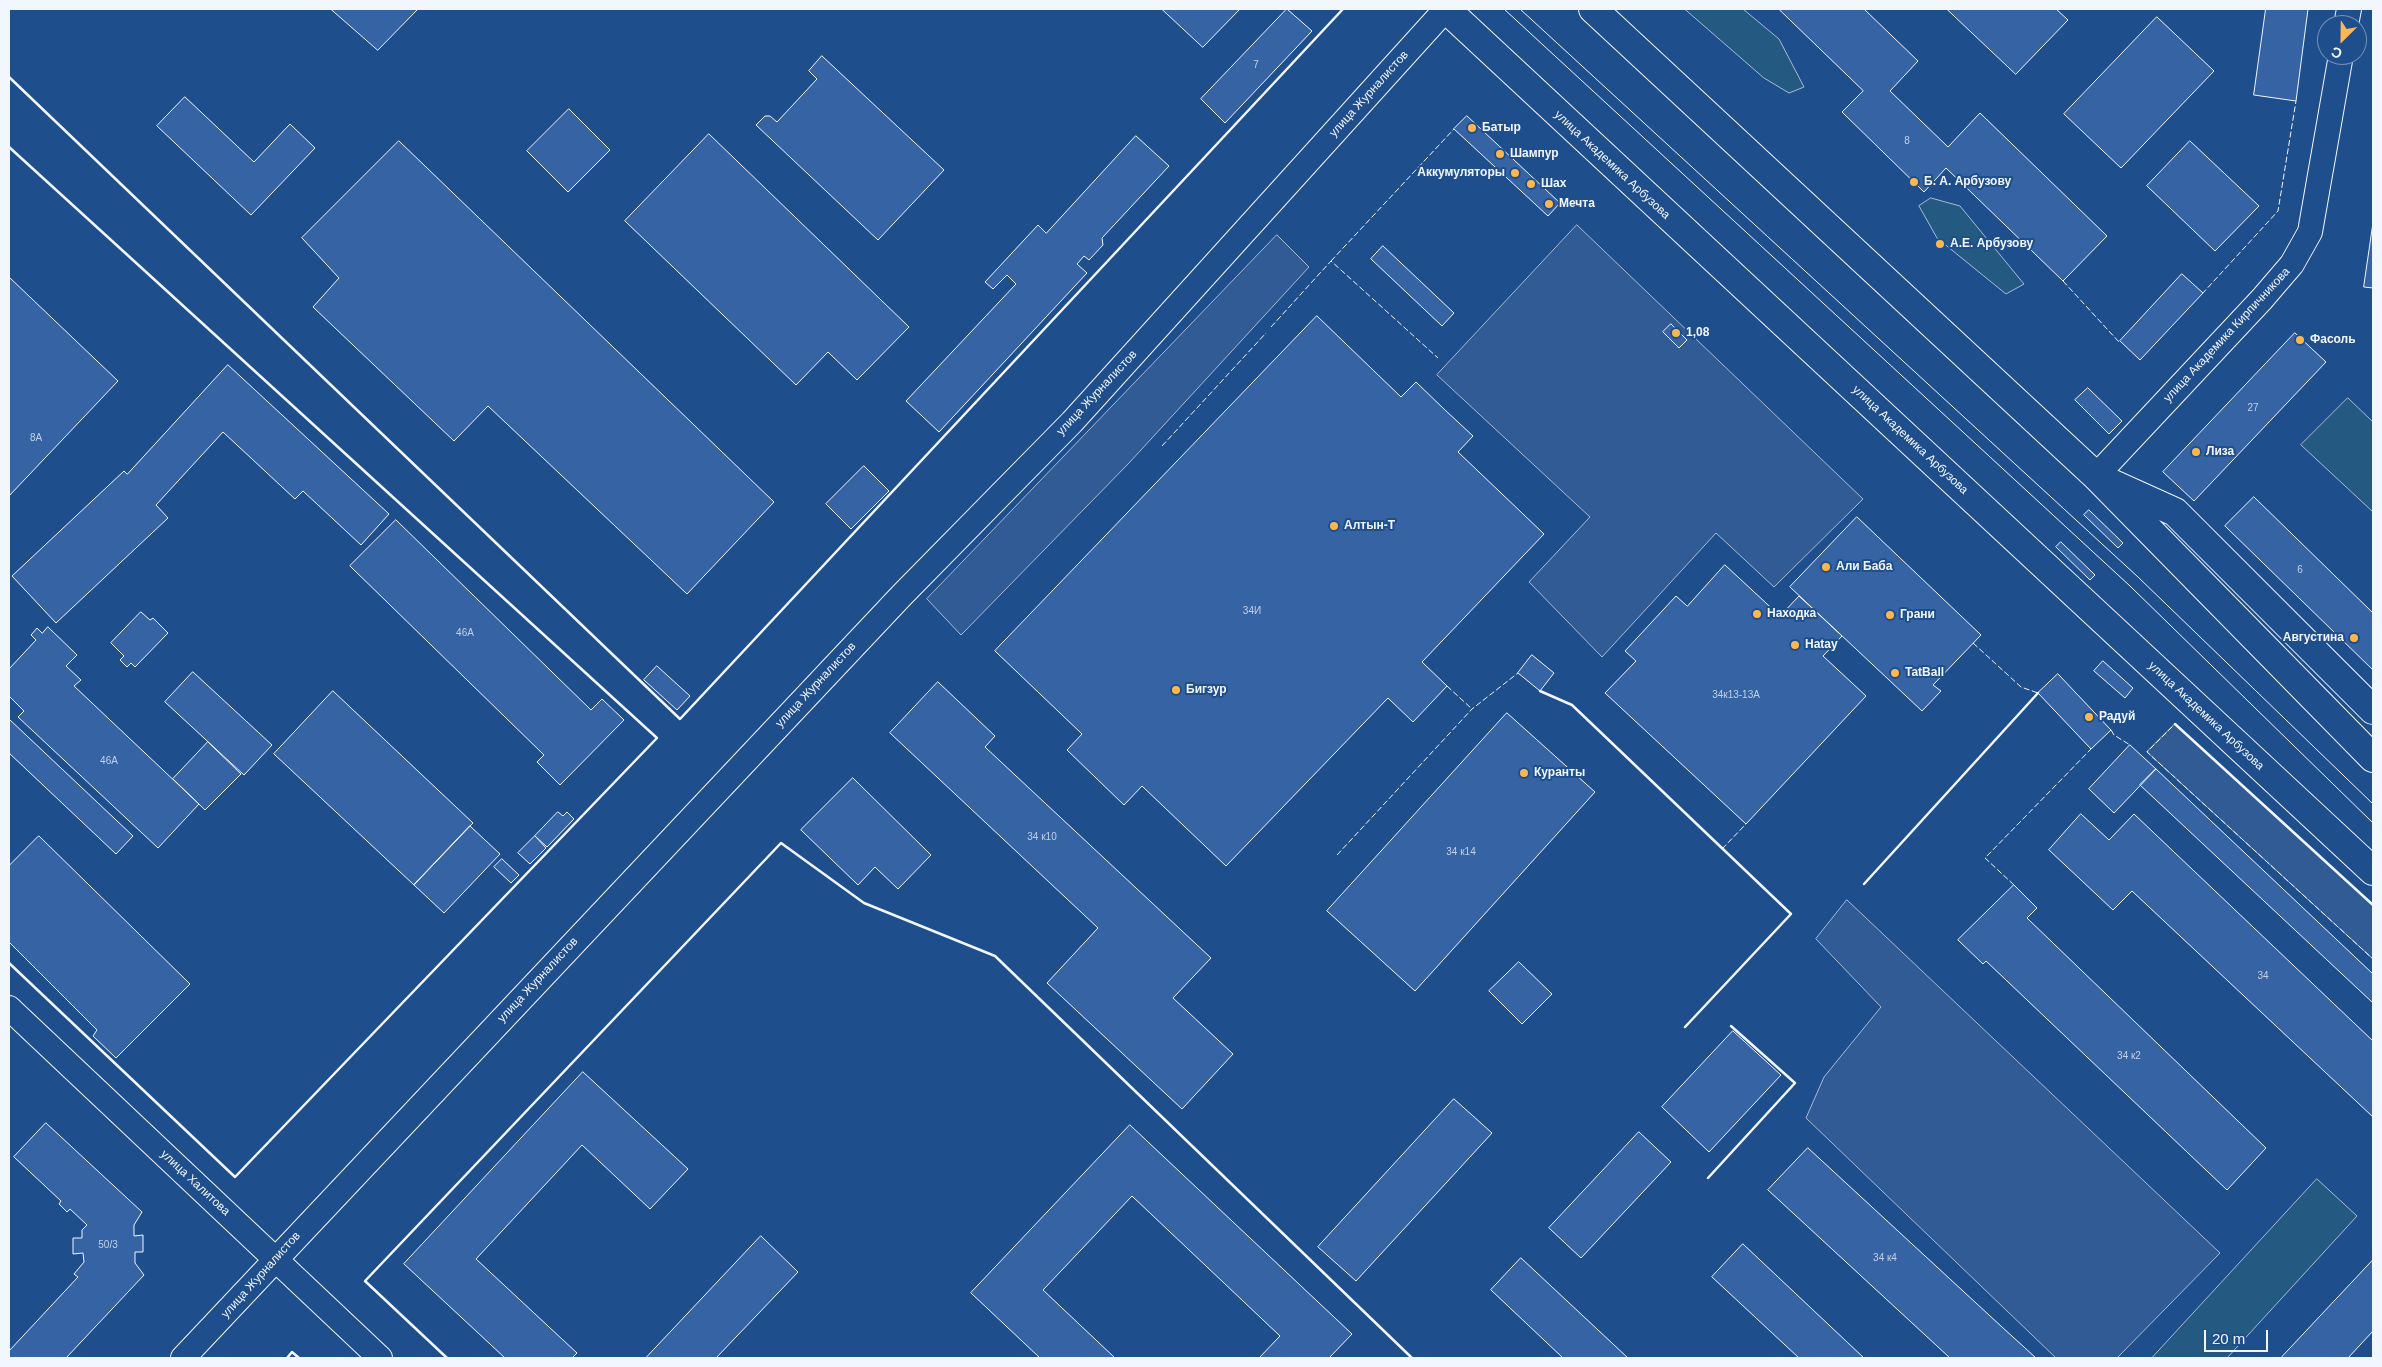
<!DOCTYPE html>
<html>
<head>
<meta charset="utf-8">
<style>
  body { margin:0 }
  #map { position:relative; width:2382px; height:1367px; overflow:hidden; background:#1f4e8c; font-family:Arial,sans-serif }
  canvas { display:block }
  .frame { position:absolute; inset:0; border:10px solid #f2f6ff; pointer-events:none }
  .north { position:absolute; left:2317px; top:15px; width:50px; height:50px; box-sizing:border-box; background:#1f4e8c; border:1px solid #7391ba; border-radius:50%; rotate:203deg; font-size:14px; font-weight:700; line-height:20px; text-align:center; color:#f2f6ff }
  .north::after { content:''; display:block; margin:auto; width:18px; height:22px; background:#ffb74d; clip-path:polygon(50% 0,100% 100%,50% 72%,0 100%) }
  .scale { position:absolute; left:2204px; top:1330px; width:64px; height:22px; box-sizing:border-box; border:2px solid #f2f6ff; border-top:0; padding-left:6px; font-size:15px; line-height:18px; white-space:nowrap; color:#f2f6ff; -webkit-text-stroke:4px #1f4e8c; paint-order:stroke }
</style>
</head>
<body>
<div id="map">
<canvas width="2382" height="1367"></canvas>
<div class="frame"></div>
<div class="north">С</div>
<div class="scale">20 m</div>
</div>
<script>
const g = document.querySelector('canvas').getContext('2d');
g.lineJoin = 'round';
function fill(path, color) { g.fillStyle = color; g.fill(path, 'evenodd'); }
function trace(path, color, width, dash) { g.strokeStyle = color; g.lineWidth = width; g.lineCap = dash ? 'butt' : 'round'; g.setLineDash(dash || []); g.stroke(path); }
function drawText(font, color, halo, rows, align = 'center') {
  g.font = font + ' Arial,sans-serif'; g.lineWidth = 4; g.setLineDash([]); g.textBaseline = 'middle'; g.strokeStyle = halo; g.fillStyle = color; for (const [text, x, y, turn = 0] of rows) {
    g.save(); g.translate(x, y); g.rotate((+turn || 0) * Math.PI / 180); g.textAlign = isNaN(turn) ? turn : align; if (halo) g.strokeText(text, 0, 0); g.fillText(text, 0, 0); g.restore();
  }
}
const green = new Path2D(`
  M 1685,9 L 1743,9 L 1779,39 L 1804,87 L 1789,93 L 1764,78 Z
  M 1931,198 L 1960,206 L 2024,284 L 2006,294 L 1937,238 L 1919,206 Z
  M 2348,398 L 2373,422 L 2373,512 L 2301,445 Z
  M 2317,1179 L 2357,1216 L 2227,1358 L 2152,1358 Z`);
const parking = new Path2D(`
  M 1577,225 L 1863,499 L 1774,587 L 1716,533 L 1602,657 L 1529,582 L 1590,517 L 1437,375 Z
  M 1277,235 L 1309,267 L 1129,463 L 961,635 L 927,599 Z
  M 2175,724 L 2373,905 L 2373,959 L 2147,752 Z
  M 1847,900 L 2220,1253 L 2117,1358 L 2056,1358 L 1806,1118 L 1824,1077 L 1881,1007 L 1816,939 Z`);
const building = new Path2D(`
  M 331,9 L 418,9 L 378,50 Z
  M 1162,9 L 1240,9 L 1203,47 Z
  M 1287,9 L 1312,31 L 1225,123 L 1201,99 Z
  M 1779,9 L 1864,9 L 1918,61 L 1890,91 L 1948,147 L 1980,113 L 2107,236 L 2063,281 L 1946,168 L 1924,192 L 1842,112 L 1863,91 Z
  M 1947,9 L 2056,9 L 2068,20 L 2016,74 Z
  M 2266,9 L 2308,9 L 2296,101 L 2254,95 Z
  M 2157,17 L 2214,71 L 2121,168 L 2064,114 Z
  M 822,56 L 944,170 L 878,240 L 756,125 L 765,116 L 770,116 L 777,122 L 817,79 L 809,71 Z
  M 185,97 L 254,162 L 290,124 L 315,148 L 251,215 L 157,126 Z
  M 569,109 L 610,150 L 568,192 L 527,151 Z
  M 1467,116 L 1560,203 L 1548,216 L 1454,129 Z
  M 709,134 L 909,327 L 857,380 L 828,352 L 796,385 L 625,221 Z
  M 1136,136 L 1169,166 L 1102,238 L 1103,245 L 1089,260 L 1084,256 L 1077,264 L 1087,273 L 939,432 L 906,401 L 1016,284 L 1007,275 L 993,289 L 985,282 L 1038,225 L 1046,233 Z
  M 399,141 L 774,502 L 687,594 L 488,406 L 454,441 L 313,307 L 339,278 L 302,238 Z
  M 2190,141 L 2259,206 L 2215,251 L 2147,186 Z
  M 2373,223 L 2373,288 L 2364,287 Z
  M 1383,246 L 1454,313 L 1442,326 L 1371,259 Z
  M 2182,274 L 2203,293 L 2140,360 L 2120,341 Z
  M 9,277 L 118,381 L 9,496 Z
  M 1317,316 L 1401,397 L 1416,382 L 1445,410 L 1473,436 L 1458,452 L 1544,534 L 1422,662 L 1447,686 L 1413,722 L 1388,698 L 1226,866 L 1142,786 L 1124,805 L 1067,750 L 1082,734 L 995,651 Z
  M 1671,324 L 1687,340 L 1679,348 L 1663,332 Z
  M 2295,333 L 2326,362 L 2194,501 L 2163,472 Z
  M 228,365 L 389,514 L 361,545 L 303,491 L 295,499 L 223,432 L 156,505 L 168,518 L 56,623 L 12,576 L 124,471 L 127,474 Z
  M 2088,388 L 2122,421 L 2109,434 L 2075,400 Z
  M 864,466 L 889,491 L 851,529 L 826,504 Z
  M 2254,497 L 2373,613 L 2373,670 L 2225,526 Z
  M 2089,510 L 2123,543 L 2118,548 L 2084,515 Z
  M 1857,517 L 1981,635 L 1933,685 L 1941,691 L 1922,711 L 1790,587 Z
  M 396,520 L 591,710 L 602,699 L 624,720 L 560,785 L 537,762 L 544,755 L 350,566 Z
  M 2061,542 L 2095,575 L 2090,580 L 2056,547 Z
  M 1725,565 L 1780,616 L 1799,596 L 1842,636 L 1823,656 L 1866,696 L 1746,824 L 1605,693 L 1636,661 L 1625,651 L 1676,596 L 1687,606 Z
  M 141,612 L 150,620 L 153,618 L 168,633 L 135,667 L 131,663 L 127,667 L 120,660 L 124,656 L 111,643 Z
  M 48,627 L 77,655 L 66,666 L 81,680 L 74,686 L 199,804 L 158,848 L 18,717 L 24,711 L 9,696 L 9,669 L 36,640 L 31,635 L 37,628 L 42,633 Z
  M 1532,655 L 1554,673 L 1540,691 L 1518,673 Z
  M 2103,661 L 2133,688 L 2125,698 L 2094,671 Z
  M 657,666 L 690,696 L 677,710 L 644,680 Z
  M 193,672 L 272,745 L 244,775 L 165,702 Z
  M 2058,674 L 2111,730 L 2091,749 L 2038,693 Z
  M 938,682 L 995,736 L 985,747 L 1211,958 L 1173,998 L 1233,1054 L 1182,1109 L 1047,983 L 1098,928 L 890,733 Z
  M 333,691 L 473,823 L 414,885 L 274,754 Z
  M 1507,713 L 1595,792 L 1415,991 L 1327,911 Z
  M 9,719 L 133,836 L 116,854 L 9,753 Z
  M 208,742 L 241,774 L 205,810 L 173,779 Z
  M 2130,745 L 2156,769 L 2114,813 L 2089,789 Z
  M 2156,769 L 2373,974 L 2373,1003 L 2140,785 Z
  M 853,778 L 931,855 L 898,889 L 875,867 L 858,885 L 801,830 Z
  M 558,812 L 563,816 L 567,812 L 574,819 L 547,847 L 535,836 Z
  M 2081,814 L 2109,840 L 2134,814 L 2373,1041 L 2373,1117 L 2132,891 L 2113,910 L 2049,850 Z
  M 470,826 L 500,854 L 444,913 L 414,885 Z
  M 39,836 L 190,984 L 116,1058 L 93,1036 L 97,1030 L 9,942 L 9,866 Z
  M 535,836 L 546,848 L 530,864 L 518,853 Z
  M 502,859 L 519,875 L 511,883 L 494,867 Z
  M 2014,885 L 2037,908 L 2027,918 L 2266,1148 L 2227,1190 L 1986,961 L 1983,964 L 1958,940 Z
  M 1519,962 L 1552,994 L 1522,1024 L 1489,991 Z
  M 1733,1031 L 1781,1075 L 1709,1152 L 1662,1107 Z
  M 583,1072 L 688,1169 L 650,1209 L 582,1145 L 476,1259 L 577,1353 L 572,1358 L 505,1358 L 404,1264 Z
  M 1454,1099 L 1492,1133 L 1356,1281 L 1318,1247 Z
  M 46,1123 L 142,1212 L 134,1225 L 134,1236 L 143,1235 L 143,1252 L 135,1252 L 135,1263 L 144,1275 L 66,1358 L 9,1358 L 9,1351 L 78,1277 L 74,1274 L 84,1262 L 83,1253 L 73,1254 L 73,1238 L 82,1238 L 82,1230 L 87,1225 L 70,1209 L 67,1212 L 59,1204 L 61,1201 L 14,1157 Z
  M 1130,1125 L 1352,1334 L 1329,1358 L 1259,1358 L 1280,1336 L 1132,1196 L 1043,1290 L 1115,1358 L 1040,1358 L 971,1293 Z
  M 1639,1132 L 1671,1162 L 1581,1258 L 1549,1228 Z
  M 1808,1148 L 2002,1327 L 2036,1358 L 1950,1358 L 1768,1190 Z
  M 761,1236 L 798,1272 L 716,1358 L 646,1358 Z
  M 1743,1244 L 1864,1358 L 1799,1358 L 1712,1277 Z
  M 1521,1258 L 1628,1358 L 1563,1358 L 1491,1290 Z
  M 2373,1260 L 2373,1331 L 2348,1358 L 2281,1358 Z`);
const minor = new Path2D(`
  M 2346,25 L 2349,9
  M 2096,476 L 2262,299 L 2292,264 L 2310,232 L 2341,55
  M 9,1008 L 380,1358
  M 183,1358 L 902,595 L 1072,422 L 1446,9`);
const major = new Path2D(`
  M 1446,9 L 2373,871
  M 1593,9 L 2096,476 L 2373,758
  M 2113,484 L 2175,512 L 2373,710`);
const tram = new Path2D(`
  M 1504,9 L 2130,586 L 2373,823
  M 1520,9 L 2138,577 L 2373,804`);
const fence = new Path2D(`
  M 1331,261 L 1454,129
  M 2063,281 L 2119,342
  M 2202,294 L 2278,211 L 2296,101
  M 1271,327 L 1331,261 L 1438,358
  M 1162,446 L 1266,333
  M 1973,643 L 2021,687 L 2038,693
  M 1447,686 L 1472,709
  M 2111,730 L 2114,735 L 2130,745
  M 1722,849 L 1746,824
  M 1337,855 L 1472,709 L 1518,673
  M 2014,885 L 1985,858 L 2091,749
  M 2373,905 L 2175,724 L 2147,752 L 2373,959`);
const wall = new Path2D(`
  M 9,77 L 680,719 L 1343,9
  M 9,147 L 657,738 L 235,1177 L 9,963
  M 1540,691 L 1572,705 L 1791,914 L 1685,1027
  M 2175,724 L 2373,905
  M 1864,884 L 2038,693
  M 1708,1178 L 1795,1083 L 1731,1026
  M 287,1358 L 292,1352 L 299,1358
  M 447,1358 L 365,1281 L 781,843 L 864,903 L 995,956 L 1412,1358`);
const markers = [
  [1472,128,5,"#ffb74d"],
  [1500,154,5,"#ffb74d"],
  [1515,173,5,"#ffb74d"],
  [1914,182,5,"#ffb74d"],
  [1531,184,5,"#ffb74d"],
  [1549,204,5,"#ffb74d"],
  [1940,244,5,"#ffb74d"],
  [1676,333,5,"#ffb74d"],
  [2300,340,5,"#ffb74d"],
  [2196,452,5,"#ffb74d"],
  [1334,526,5,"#ffb74d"],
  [1826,567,5,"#ffb74d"],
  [1757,614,5,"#ffb74d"],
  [1890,615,5,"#ffb74d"],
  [2354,638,5,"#ffb74d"],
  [1795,645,5,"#ffb74d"],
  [1895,673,5,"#ffb74d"],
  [1176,690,5,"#ffb74d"],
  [2089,717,5,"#ffb74d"],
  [1524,773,5,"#ffb74d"]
];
const numberNames = [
  ["7",1256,65],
  ["8",1907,141],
  ["27",2253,408],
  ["8А",36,438],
  ["6",2300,570],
  ["34И",1252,611],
  ["46А",465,633],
  ["34к13-13А",1736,695],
  ["46А",109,761],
  ["34 к10",1042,837],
  ["34 к14",1461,852],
  ["34",2263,976],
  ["34 к2",2129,1056],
  ["50/3",108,1245],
  ["34 к4",1885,1258]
];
const streetNames = [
  ["улица Журналистов",1369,94,-48],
  ["улица Академика Арбузова",1612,165,43],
  ["улица Академика Кирпичникова",2227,335,-47],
  ["улица Журналистов",1097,393,-47],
  ["улица Академика Арбузова",1910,440,43],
  ["улица Журналистов",816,685,-47],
  ["улица Академика Арбузова",2206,716,43],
  ["улица Журналистов",538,980,-47],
  ["улица Халитова",195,1183,43],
  ["улица Журналистов",261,1275,-48]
];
const poiNames = [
  ["Батыр",1482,128],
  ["Шампур",1510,154],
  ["Аккумуляторы",1505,173,"right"],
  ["Б. А. Арбузову",1924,182],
  ["Шах",1541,184],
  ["Мечта",1559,204],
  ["А.Е. Арбузову",1950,244],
  ["1,08",1686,333],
  ["Фасоль",2310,340],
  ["Лиза",2206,452],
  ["Алтын-Т",1344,526],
  ["Али Баба",1836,567],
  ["Находка",1767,614],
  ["Грани",1900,615],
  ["Августина",2344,638,"right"],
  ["Hatay",1805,645],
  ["TatBall",1905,673],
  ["Бигзур",1186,690],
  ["Радуй",2099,717],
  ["Куранты",1534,773]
];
fill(green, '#245a82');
trace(green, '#a8bbd7', 1);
fill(parking, '#305b95');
trace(parking, '#a8bbd7', 1);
fill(building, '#3563a3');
trace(building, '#f2f6ff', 1);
trace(minor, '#f2f6ff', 26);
trace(major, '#f2f6ff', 30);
trace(minor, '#1f4e8c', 24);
trace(major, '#1f4e8c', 28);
trace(tram, '#f2f6ff', 1);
trace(fence, '#f2f6ff', 1, [6, 2.5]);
trace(wall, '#f2f6ff', 2.5);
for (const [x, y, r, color] of markers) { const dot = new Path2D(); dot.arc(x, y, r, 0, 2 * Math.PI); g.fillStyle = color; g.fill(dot); trace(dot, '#1f4e8c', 2); }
drawText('10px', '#c3d1e8', null, numberNames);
drawText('12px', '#f2f6ff', '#1f4e8c', streetNames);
drawText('bold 12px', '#f2f6ff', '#1f4e8c', poiNames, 'left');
</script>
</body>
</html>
